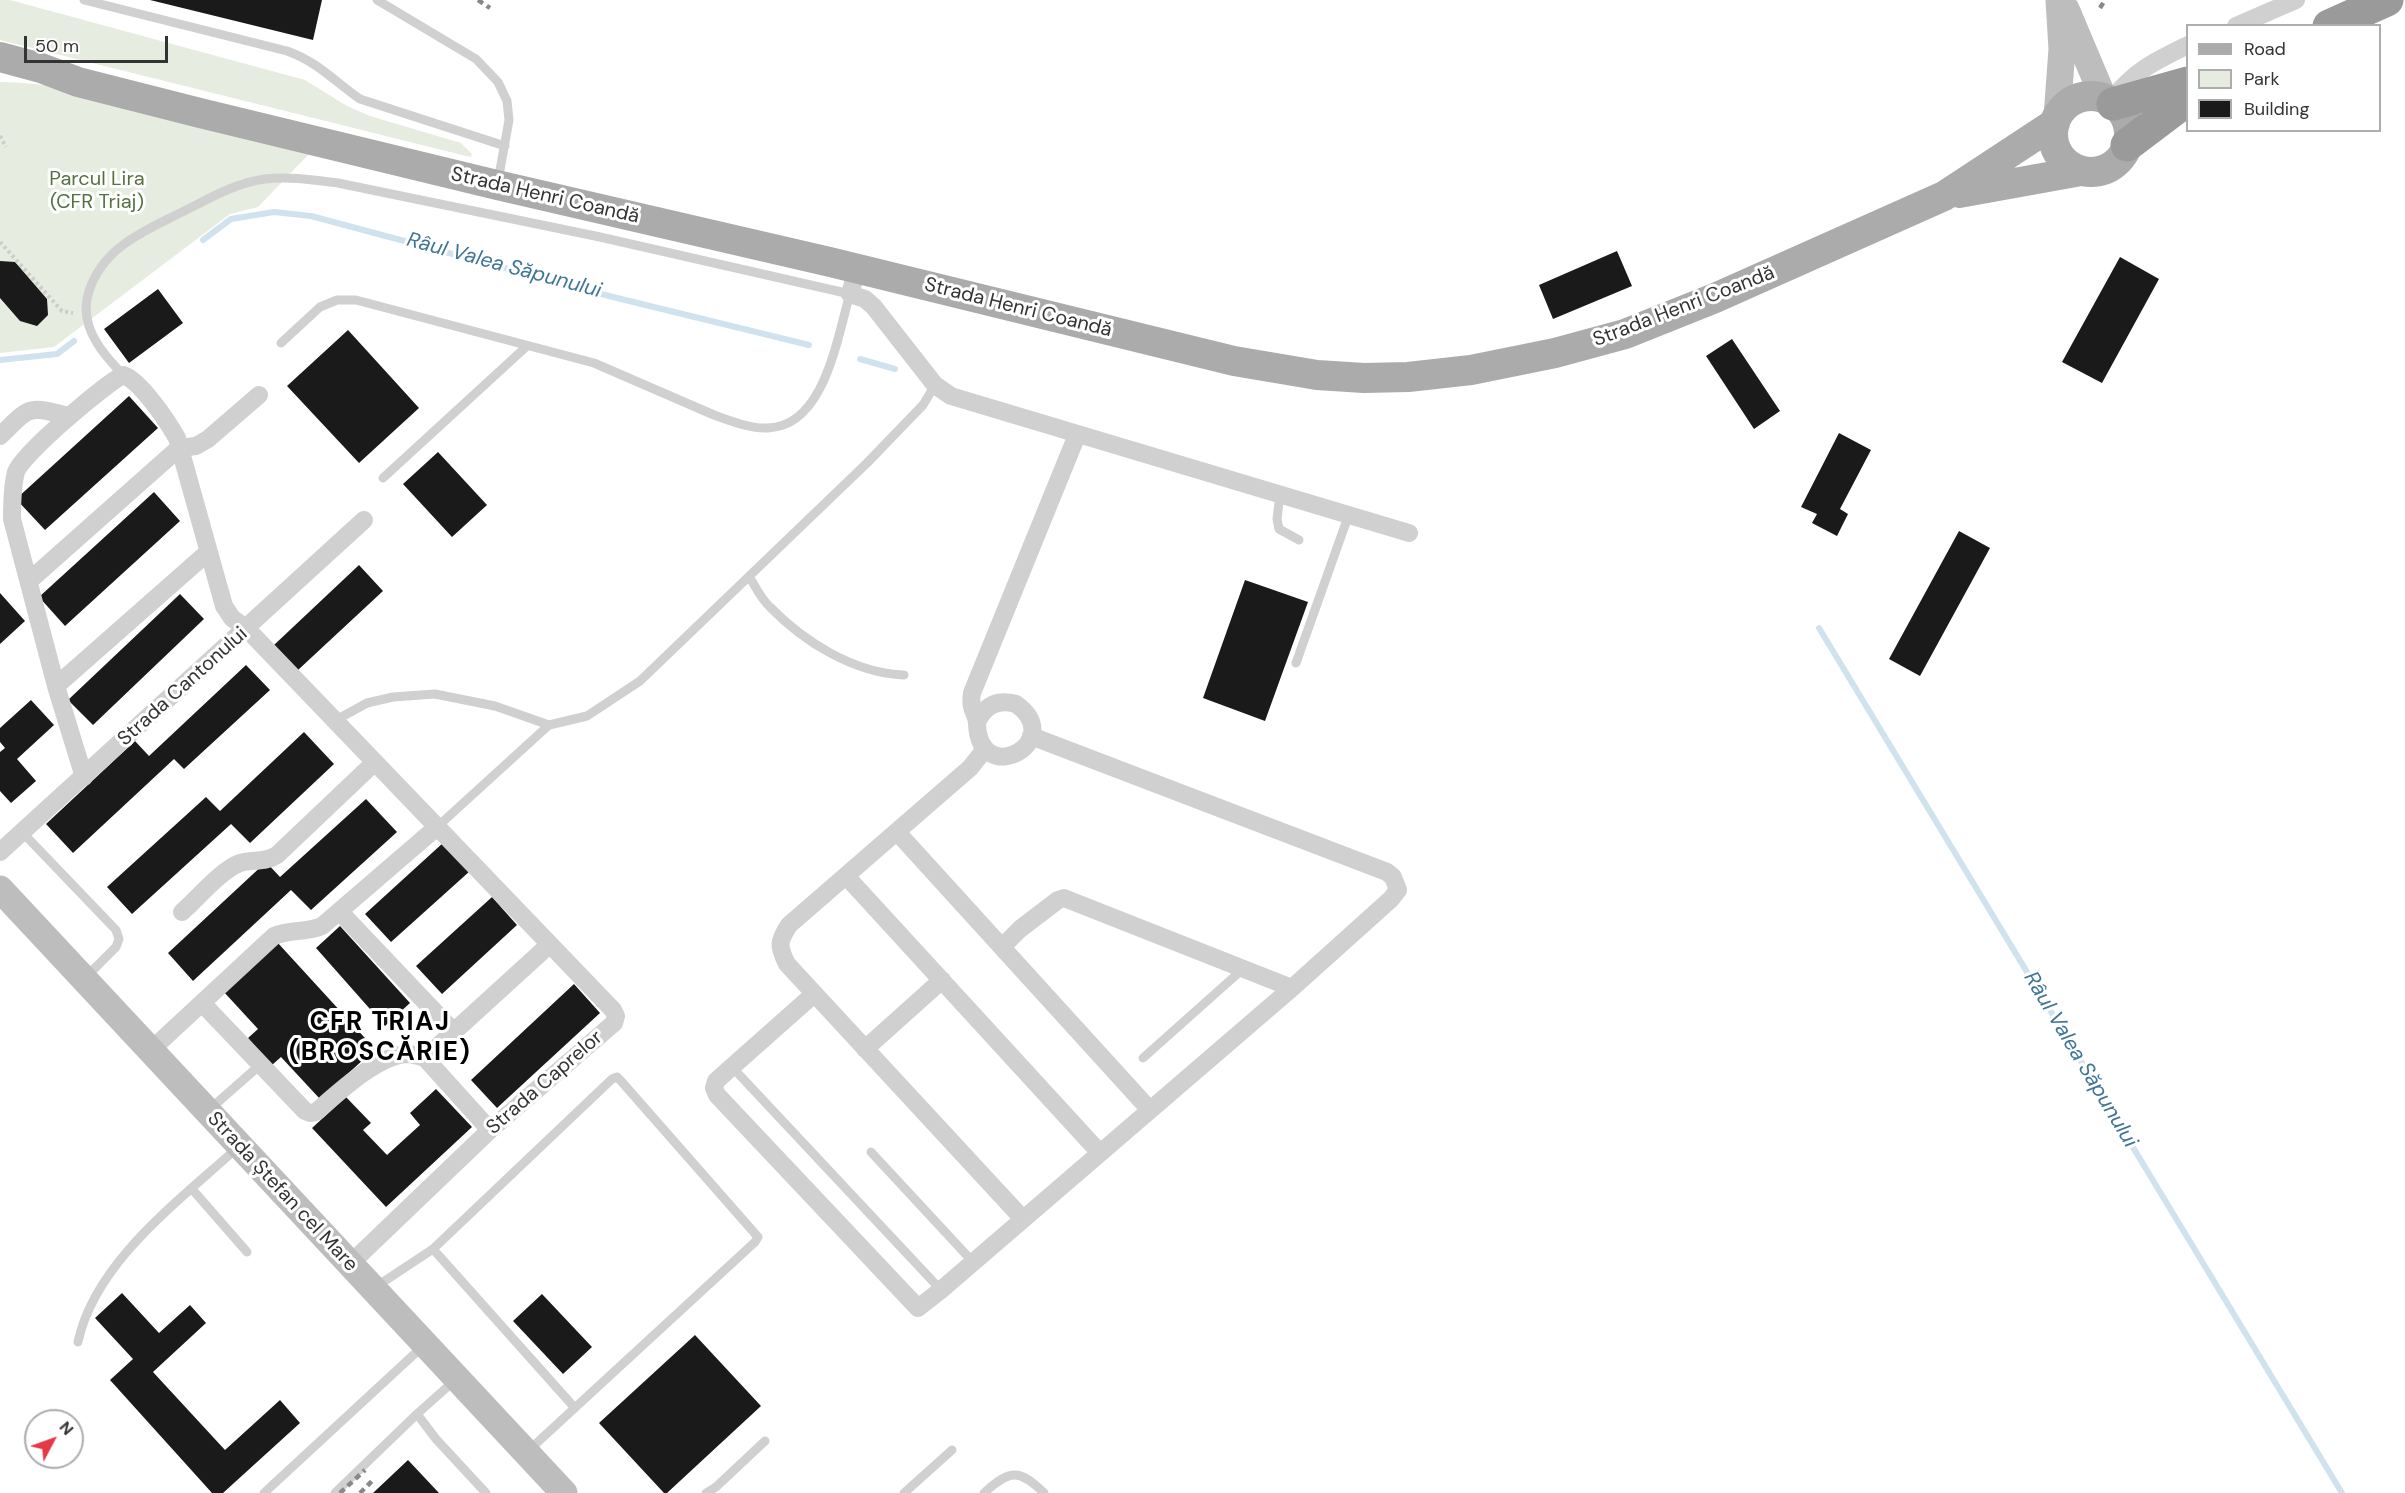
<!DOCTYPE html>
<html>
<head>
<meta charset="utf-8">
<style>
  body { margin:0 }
  #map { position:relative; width:2405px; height:1493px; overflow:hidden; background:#fff; font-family:"DM Sans",sans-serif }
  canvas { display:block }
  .legend { position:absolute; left:2186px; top:24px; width:195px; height:108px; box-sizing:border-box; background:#fff; border:2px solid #adadad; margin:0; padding:8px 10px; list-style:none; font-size:18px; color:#333 }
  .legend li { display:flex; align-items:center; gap:12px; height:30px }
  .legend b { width:30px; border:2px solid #adadad }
  .north { position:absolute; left:24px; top:1409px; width:60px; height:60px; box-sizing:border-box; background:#fff; border:2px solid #adadad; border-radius:50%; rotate:49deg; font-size:16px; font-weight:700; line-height:24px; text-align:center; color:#333 }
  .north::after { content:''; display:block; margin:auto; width:21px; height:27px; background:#e63946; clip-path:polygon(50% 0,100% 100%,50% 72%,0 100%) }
  .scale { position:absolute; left:24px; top:36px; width:144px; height:27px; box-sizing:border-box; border:3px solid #333; border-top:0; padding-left:8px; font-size:18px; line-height:21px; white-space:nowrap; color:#333; -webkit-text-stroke:4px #fff; paint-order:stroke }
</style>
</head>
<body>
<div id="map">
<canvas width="2405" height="1493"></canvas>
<ul class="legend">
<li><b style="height:8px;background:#ababab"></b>Road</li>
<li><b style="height:16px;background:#e6ecdf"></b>Park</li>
<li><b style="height:16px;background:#1a1a1a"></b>Building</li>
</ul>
<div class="north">N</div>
<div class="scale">50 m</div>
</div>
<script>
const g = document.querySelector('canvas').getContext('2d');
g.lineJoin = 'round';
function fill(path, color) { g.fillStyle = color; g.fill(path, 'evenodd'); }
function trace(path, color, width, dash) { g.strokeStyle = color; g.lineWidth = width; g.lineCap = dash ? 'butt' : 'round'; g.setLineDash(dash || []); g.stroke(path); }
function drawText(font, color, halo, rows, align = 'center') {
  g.font = font + ' "DM Sans",sans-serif'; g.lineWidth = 6; g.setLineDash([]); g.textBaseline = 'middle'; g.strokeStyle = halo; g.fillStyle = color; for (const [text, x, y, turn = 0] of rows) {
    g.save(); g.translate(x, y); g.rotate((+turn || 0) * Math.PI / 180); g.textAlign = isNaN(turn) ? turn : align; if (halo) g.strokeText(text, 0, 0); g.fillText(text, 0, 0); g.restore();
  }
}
const green = new Path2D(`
  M 0,0 L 10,0 L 305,80 L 347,106 L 370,116 L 461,143 L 472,154 L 471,157 L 466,156 L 0,40 Z
  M 0,82 C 107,84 207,123 309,154 L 258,207 L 230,214 L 54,347 L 0,353 Z`);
const stream = new Path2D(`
  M 203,240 L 231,219 L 274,212 L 311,216 L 613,297 L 809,345
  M 860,359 L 895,369
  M 0,360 L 57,354 L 74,341
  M 1819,628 L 2342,1493`);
const building = new Path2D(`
  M 150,0 L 322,0 L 313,40 Z
  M 1617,251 L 1632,286 L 1553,319 L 1539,285 Z
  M 2120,257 L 2159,279 L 2102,383 L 2062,362 Z
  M 0,261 L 15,262 L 47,299 L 48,315 L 37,326 L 20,321 L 0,298 Z
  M 158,289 L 183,323 L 129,363 L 104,329 Z
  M 348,330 L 419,408 L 359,463 L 287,386 Z
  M 1732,339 L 1780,411 L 1754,429 L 1706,356 Z
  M 129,396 L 158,428 L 45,530 L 16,499 Z
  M 1839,433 L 1871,450 L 1840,509 L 1848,514 L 1837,536 L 1812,523 L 1817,514 L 1801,507 Z
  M 438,452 L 487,505 L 452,537 L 403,484 Z
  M 154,492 L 180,521 L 65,626 L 39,597 Z
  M 1959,531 L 1990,548 L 1920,676 L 1889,659 Z
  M 359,565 L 383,591 L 298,670 L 274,645 Z
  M 1245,580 L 1308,602 L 1265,721 L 1203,698 Z
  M 0,593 L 25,621 L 0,644 Z
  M 180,594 L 204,619 L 93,725 L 68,700 Z
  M 246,665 L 270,690 L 184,769 L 174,759 L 73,853 L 46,824 L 135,741 L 149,756 Z
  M 31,700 L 54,725 L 17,759 L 36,781 L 11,803 L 0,791 L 0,752 L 5,748 L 0,742 L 0,728 Z
  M 304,732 L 334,764 L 250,843 L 231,824 L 132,914 L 107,887 L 206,797 L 220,811 Z
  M 366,799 L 397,832 L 311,910 L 291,890 L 193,981 L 168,953 L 266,862 L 280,877 Z
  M 444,842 L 470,871 L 391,942 L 365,914 Z
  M 492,897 L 517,925 L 442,994 L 416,966 Z
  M 340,926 L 410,1003 L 385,1026 L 316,948 Z
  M 277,942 L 375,1049 L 320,1099 L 281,1057 L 272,1065 L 248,1038 L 258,1029 L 223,991 Z
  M 574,984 L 600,1013 L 497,1108 L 471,1080 Z
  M 436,1089 L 472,1127 L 386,1207 L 312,1128 L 346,1097 L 371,1123 L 363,1130 L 387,1155 L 420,1125 L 410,1113 Z
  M 122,1293 L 159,1333 L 190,1305 L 206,1323 L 153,1372 L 225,1450 L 280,1400 L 300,1423 L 223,1493 L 212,1493 L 110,1380 L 133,1359 L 95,1318 Z
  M 542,1294 L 592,1347 L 563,1374 L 513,1321 Z
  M 695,1335 L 761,1406 L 667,1493 L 664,1493 L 599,1423 Z
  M 408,1460 L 439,1493 L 373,1493 Z`);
const path = new Path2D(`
  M 0,136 L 6,147
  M 0,242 L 62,311 L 73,313`);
const lane = new Path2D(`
  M 84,0 L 287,51 C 318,62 334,81 360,99 L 505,146
  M 377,0 L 476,59 L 498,82 L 507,101 L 509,120 L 498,181
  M 123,375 C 114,365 104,355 97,343 C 87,327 83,309 89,291 C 103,248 142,232 180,213 C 207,200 234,183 265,179 C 289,176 314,180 338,183 L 600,237 L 850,294 C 837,337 825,426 768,428 C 751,429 730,421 714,415 L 594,363 L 356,300 L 337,300 L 320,307 L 281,343
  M 383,478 L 527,346
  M 1280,494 L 1277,519 L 1279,529 L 1299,540
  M 749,576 C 755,586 761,599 770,607 C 804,642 854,673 904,675
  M 1296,663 L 1349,514
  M 336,720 L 367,703 L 393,697 L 435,694 L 495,706 L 549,725 L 587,716 L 640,681 L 867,463 L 923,405 L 935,385
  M 437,827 L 549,725
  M 22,832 L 116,930 L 119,939 L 116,947 L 86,977
  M 1143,1058 L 1244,968
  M 732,1067 L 941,1290
  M 210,1109 L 260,1065
  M 871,1152 L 973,1262
  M 192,1189 L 247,1252
  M 433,1249 L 574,1407
  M 374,1288 L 433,1249 L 612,1079 L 617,1077 L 621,1081 L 758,1237 L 755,1242 L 528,1451
  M 78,1342 C 95,1262 179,1201 237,1148
  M 455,1380 L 417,1414 L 436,1439 L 486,1493
  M 264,1493 L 423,1346
  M 335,1493 L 417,1414
  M 706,1493 L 716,1487 L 765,1441
  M 904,1493 L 952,1450
  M 984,1493 C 1009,1470 1019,1468 1044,1493`);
const street = new Path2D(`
  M 2236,26 L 2296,0
  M 2109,102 C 2136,70 2151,63 2188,45
  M 857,269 L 850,294 L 865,299 L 874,307 L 935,385 L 951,396 L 1409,533
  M 0,436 C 30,407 27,405 68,416
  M 29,581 L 179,448 L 196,446 L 208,439 L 259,395
  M 56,686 L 207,553
  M 977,722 C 985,705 998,699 1016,704 C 1068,741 980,790 977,724 C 977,713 969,711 972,693 L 1077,435
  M 985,749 L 970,768 L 789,925 C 778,942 778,946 787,964 L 1023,1219
  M 84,777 L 56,686 L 12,519 C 12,504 12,487 16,472 C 22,454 104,385 123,375 C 140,380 168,422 177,438 L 224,606 L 232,618 L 247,629 L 613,1010 L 616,1016 L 614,1023 L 490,1130 L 350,1264
  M 897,832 L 1150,1110
  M 0,852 L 364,520
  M 846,876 L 1100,1153
  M 182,912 C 197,899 221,870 240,863 C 253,859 265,863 277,855 L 375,762
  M 340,912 L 453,1031
  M 1002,947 L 1020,929 L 1058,900 L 1064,898 L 1292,988
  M 814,994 L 716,1081 L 714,1088 L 717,1095 L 918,1308 L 941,1290 L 1292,988 L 1391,899 L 1398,890 L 1393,877 L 1387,872 L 1031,736
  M 202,1003 L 305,1111 L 310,1113 L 316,1112 C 338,1093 377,1056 406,1054 C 412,1054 419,1056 425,1058 L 549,945
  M 865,1049 L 942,980
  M 150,1051 L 274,936 C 290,929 306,933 322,926 L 437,827
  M 425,1058 L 490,1130`);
const secondary = new Path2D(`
  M 2066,9 L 2104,99
  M 2057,117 L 2062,49 L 2059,0
  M 0,889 L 564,1493`);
const primary = new Path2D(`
  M 0,57 L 41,68 L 78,82 L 200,113 L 497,185 L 830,262 L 1234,361 L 1317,375 L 1364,378 L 1408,377 L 1471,370 L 1555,353 L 1625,334 L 1715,298 L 1944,196 L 2055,123
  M2053 134a38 38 0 1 1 76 0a38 38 0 1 1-76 0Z
  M 1959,193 L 2081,171`);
const highway = new Path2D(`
  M 2329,26 L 2387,0
  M 2113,104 L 2188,83
  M 2127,145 L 2188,99`);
const rail = new Path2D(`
  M 478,0 L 490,8
  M 2100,8 L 2105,0
  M 340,1493 L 365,1470
  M 360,1493 L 374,1479`);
const parkNames = [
  ["Parcul Lira",97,180],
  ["(CFR Triaj)",97,203]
];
const streetNames = [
  ["Strada Henri Coandă",545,196,13],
  ["Strada Henri Coandă",1684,307,-21],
  ["Strada Henri Coandă",1018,308,14],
  ["Strada Cantonului",183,687,-42],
  ["Strada Caprelor",545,1083,-41],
  ["Strada Ștefan cel Mare",282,1192,47]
];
const waterNames = [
  ["Râul Valea Săpunului",504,266,15],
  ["Râul Valea Săpunului",2080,1060,59]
];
const districtNames = [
  ["CFR TRIAJ",380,1023],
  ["(BROSCĂRIE)",380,1053]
];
fill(green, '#e6ecdf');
trace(stream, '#cfe2ee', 6);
fill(building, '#1a1a1a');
trace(path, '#cdcdcd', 4, [3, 3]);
trace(lane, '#d0d0d0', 9);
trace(street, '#d0d0d0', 18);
trace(secondary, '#bdbdbd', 27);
trace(primary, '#ababab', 30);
trace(highway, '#9a9a9a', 33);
trace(rail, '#888', 4.5, [6, 4.5]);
drawText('20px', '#56703f', '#fff', parkNames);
drawText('20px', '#333', '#fff', streetNames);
drawText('italic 21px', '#3f7597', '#fff', waterNames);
g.letterSpacing = '1.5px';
drawText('bold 26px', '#000', '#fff', districtNames);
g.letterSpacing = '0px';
</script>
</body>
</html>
